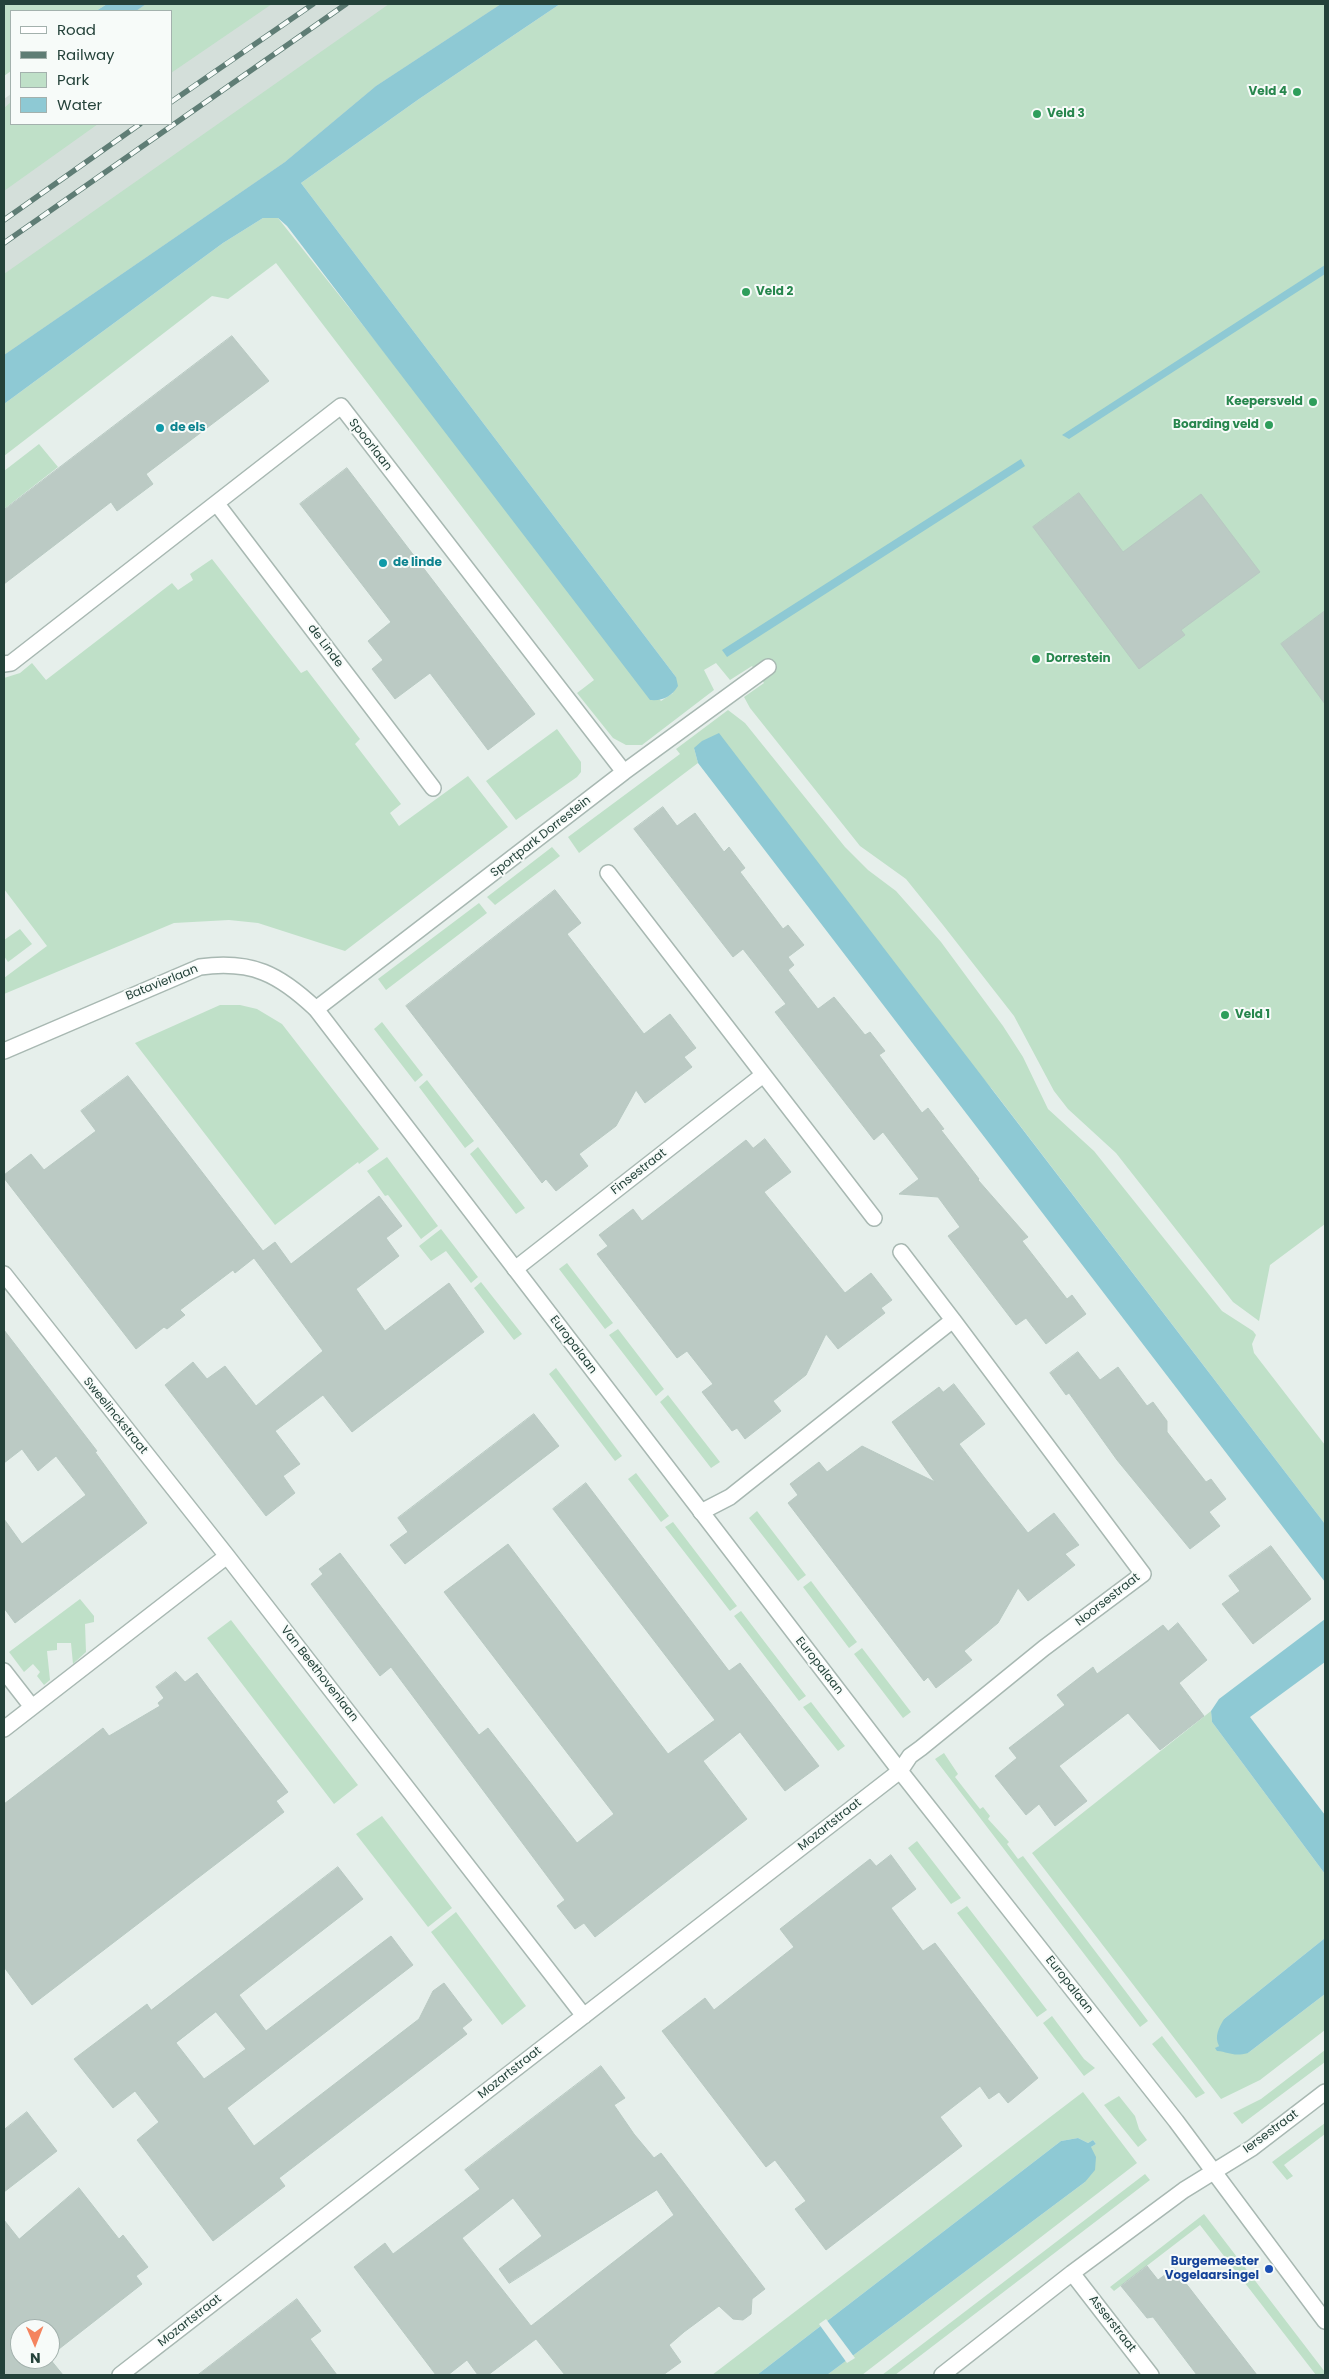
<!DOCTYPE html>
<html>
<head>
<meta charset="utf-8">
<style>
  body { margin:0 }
  #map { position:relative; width:1329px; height:2379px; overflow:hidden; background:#e6efeb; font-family:Poppins,sans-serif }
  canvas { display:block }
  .frame { position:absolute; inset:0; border:5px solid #24423a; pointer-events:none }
  .legend { position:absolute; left:10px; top:10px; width:162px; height:115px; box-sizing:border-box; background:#f7fbf9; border:1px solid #a3b1ad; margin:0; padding:6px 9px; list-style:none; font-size:15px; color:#24423a }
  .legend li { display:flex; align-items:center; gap:10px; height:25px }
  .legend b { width:25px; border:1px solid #a3b1ad }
  .north { position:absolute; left:10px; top:2319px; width:50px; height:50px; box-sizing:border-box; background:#f7fbf9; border:1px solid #a3b1ad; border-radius:50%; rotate:179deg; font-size:14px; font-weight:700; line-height:20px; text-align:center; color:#24423a }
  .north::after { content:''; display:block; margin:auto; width:18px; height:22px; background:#f4845f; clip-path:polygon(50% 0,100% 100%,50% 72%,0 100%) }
</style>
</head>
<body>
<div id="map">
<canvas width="1329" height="2379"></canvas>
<div class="frame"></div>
<ul class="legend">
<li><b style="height:6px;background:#fff"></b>Road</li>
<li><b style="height:6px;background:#5f7d75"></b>Railway</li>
<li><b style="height:14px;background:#bfe0c8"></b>Park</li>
<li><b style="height:14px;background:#8ec9d4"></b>Water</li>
</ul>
<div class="north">N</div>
</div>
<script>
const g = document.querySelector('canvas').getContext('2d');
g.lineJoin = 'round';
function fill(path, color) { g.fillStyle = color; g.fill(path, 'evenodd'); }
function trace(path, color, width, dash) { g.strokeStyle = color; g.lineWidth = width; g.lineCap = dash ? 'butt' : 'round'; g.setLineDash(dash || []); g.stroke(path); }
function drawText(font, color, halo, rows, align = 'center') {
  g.font = font + ' Poppins,sans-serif'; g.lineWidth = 4; g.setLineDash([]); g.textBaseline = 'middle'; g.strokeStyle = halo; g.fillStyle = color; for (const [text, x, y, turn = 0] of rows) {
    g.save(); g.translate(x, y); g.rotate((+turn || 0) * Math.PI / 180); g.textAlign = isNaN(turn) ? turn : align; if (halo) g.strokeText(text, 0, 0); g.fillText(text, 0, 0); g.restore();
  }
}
const built = new Path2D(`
  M 142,4 L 540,4 L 4,387 L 4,99 L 11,94 L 11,124 L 171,124 L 171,11 L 131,11 Z`);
const green = new Path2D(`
  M 4,4 L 107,4 L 96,11 L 11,11 L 11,71 L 4,76 Z
  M 146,4 L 272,4 L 171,73 L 171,11 L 136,11 Z
  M 389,4 L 501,4 L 376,86 L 285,162 L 4,355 L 4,274 Z
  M 560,4 L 1325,4 L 1325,1224 L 1270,1265 L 1259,1321 L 1233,1302 L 1116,1153 L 1068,1109 L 1054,1091 L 1014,1016 L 943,925 L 906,879 L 860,846 L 750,708 L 744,697 L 764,683 L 752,666 L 730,680 L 716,663 L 704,670 L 714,690 L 642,745 L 626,745 L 613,738 L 577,693 L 594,680 L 276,263 L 228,299 L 212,296 L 4,456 L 4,404 L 223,243 L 263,218 L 278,218 L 661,701 L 673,693 L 676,677 L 301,183 L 419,99 Z
  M 11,102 L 11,124 L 98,124 L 4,191 L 4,108 Z
  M 39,444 L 58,467 L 4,509 L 4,471 Z
  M 212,559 L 301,673 L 307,670 L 360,739 L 355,744 L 401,804 L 390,813 L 399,826 L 468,776 L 508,827 L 345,951 L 258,923 L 229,920 L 174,923 L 4,994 L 4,978 L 47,946 L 4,889 L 4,678 L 20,673 L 32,663 L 46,680 L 172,583 L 178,590 L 193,580 L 190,574 Z
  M 728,710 L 745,723 L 845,847 L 868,870 L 896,891 L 941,942 L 1003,1026 L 1023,1057 L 1048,1109 L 1094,1151 L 1222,1311 L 1253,1331 L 1256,1335 L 1252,1344 L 1254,1353 L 1325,1445 L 1325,1524 L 992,1089 L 694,748 L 698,763 L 579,853 L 568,837 L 680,754 L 676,749 Z
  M 557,729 L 581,762 L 581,772 L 577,777 L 516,820 L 486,781 Z
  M 552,847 L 560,856 L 495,905 L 487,897 Z
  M 479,903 L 487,913 L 386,990 L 378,979 Z
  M 20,929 L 32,944 L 8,962 L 4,956 L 4,940 Z
  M 220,1005 L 240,1005 L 257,1009 L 282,1024 L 379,1149 L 359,1164 L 358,1162 L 275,1225 L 135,1043 Z
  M 382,1022 L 423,1075 L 415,1082 L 374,1029 Z
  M 427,1080 L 474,1141 L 465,1148 L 419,1087 Z
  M 478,1147 L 525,1208 L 516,1214 L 470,1154 Z
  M 387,1157 L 438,1226 L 421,1239 L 388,1195 L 385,1196 L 367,1171 Z
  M 441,1229 L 478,1277 L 471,1283 L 446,1251 L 431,1261 L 419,1246 Z
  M 567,1263 L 613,1323 L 605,1329 L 559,1269 Z
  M 481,1282 L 522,1334 L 514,1340 L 474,1288 Z
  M 618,1329 L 664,1389 L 656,1396 L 609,1335 Z
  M 556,1368 L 622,1456 L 615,1461 L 549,1374 Z
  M 668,1395 L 720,1462 L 711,1468 L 660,1402 Z
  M 636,1473 L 669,1516 L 661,1522 L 628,1479 Z
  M 757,1511 L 806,1575 L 798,1581 L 749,1518 Z
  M 673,1522 L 737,1606 L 730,1611 L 665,1527 Z
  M 811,1581 L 857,1642 L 849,1648 L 803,1587 Z
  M 80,1599 L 94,1616 L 94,1622 L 85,1624 L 86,1652 L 73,1664 L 71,1643 L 57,1643 L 57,1650 L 47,1651 L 50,1680 L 44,1685 L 37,1676 L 40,1672 L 33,1664 L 24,1672 L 9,1652 Z
  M 741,1611 L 806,1696 L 799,1701 L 734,1616 Z
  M 231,1620 L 358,1785 L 334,1804 L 207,1638 Z
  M 862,1648 L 911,1712 L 903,1718 L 854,1654 Z
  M 811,1702 L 845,1746 L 838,1751 L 803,1707 Z
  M 1211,1711 L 1212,1722 L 1325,1874 L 1325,1938 L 1224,2019 L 1219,2046 L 1216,2048 L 1248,2053 L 1325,1994 L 1325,2030 L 1260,2080 L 1221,2099 L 1032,1853 Z
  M 944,1753 L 958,1774 L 955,1777 L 980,1809 L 983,1807 L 990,1816 L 988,1819 L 1009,1842 L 1007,1844 L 1018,1859 L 1023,1856 L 1148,2021 L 1140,2027 L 935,1759 Z
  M 382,1816 L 452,1908 L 428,1927 L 356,1834 Z
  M 917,1841 L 961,1898 L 951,1904 L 908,1848 Z
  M 967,1906 L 1047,2010 L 1037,2017 L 957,1913 Z
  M 456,1912 L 526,2006 L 502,2025 L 431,1932 Z
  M 1052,2016 L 1084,2059 L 1095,2068 L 1084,2076 L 1043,2023 Z
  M 1162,2036 L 1205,2093 L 1196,2098 L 1152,2044 Z
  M 1325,2050 L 1325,2062 L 1242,2124 L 1233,2113 L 1261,2099 Z
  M 1083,2092 L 1137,2163 L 862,2375 L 827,2375 L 1085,2182 L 1091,2147 L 1096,2144 L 1093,2140 L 1088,2143 L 1078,2138 L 1061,2141 L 757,2375 L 712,2375 Z
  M 1119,2096 L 1135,2116 L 1139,2129 L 1147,2140 L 1138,2147 L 1104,2105 Z
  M 1325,2123 L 1325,2134 L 1284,2165 L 1293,2176 L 1287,2180 L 1272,2162 Z
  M 1145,2174 L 1150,2180 L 895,2375 L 882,2375 Z
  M 1204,2214 L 1325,2372 L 1325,2375 L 1316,2375 L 1200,2225 L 1114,2291 L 1110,2287 Z`);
const water = new Path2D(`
  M 107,4 L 146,4 L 136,11 L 96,11 Z
  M 501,4 L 560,4 L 419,99 L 301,183 L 676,677 L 678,686 C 671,697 663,701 650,700 L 287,226 L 278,218 L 263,218 L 223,243 L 4,404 L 4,355 L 285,162 L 376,86 Z
  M 1325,265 L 1325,274 L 1069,439 L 1062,435 Z
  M 1021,459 L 1025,466 L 727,657 L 722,650 Z
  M 719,733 L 1325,1524 L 1325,1582 L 698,763 L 694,748 L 702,741 Z
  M 1325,1619 L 1325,1662 L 1250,1717 L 1325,1815 L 1325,1874 L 1212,1722 L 1211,1711 L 1219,1699 Z
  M 1325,1938 L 1325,1994 L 1248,2053 C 1233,2057 1229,2052 1217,2051 L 1215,2048 L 1219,2046 C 1214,2036 1219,2028 1224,2019 Z
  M 1078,2138 L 1088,2143 L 1093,2140 L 1096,2144 L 1091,2147 L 1096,2157 L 1095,2170 L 1085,2182 L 827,2375 L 757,2375 L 1061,2141 Z`);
const pier = new Path2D(`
  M 826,2319 L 855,2358 L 847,2363 L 819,2324 Z`);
const building = new Path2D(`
  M 232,336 L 269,381 L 146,474 L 153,484 L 117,511 L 111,502 L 4,584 L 4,510 Z
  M 347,468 L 535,714 L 488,750 L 430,673 L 395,699 L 372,669 L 383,660 L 368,641 L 391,622 L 300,504 Z
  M 1079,493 L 1123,552 L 1201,494 L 1260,572 L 1181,630 L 1185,635 L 1139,669 L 1033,527 Z
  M 1325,611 L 1325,704 L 1281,644 Z
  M 663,807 L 677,826 L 695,813 L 724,852 L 729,847 L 745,868 L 740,872 L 783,929 L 788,925 L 804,945 L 788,957 L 794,965 L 788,970 L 818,1009 L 834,997 L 865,1035 L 870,1032 L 885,1051 L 879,1055 L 922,1113 L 928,1108 L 944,1129 L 941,1130 L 979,1179 L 978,1180 L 1028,1237 L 1022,1241 L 1067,1299 L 1072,1295 L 1086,1314 L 1046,1344 L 1026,1318 L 1016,1325 L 948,1236 L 960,1227 L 938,1197 L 899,1194 L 919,1179 L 883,1132 L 874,1140 L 775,1012 L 786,1004 L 743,949 L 733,957 L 634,829 Z
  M 555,890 L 581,923 L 567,934 L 644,1034 L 670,1014 L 696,1048 L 684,1057 L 692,1067 L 645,1103 L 636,1090 L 616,1126 L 579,1154 L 588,1166 L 556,1191 L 546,1179 L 542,1183 L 406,1006 Z
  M 128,1076 L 263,1251 L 275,1242 L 291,1264 L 379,1196 L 402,1226 L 386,1238 L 399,1256 L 356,1289 L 385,1331 L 449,1283 L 484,1332 L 352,1432 L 323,1395 L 275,1431 L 300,1464 L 283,1476 L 295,1493 L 266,1516 L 165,1385 L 193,1362 L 207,1379 L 225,1366 L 256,1406 L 323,1351 L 254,1258 L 235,1273 L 233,1270 L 180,1310 L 185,1315 L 167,1329 L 164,1327 L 136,1349 L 4,1178 L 4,1175 L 31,1154 L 44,1170 L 96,1131 L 81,1111 Z
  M 765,1139 L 791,1172 L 764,1192 L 845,1293 L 871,1273 L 892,1300 L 881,1308 L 885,1313 L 838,1349 L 826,1334 L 806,1375 L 773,1401 L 781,1411 L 745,1439 L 737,1428 L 732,1431 L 702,1392 L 713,1384 L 687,1351 L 677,1358 L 597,1254 L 608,1246 L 599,1235 L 633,1209 L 642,1221 L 746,1140 L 753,1148 Z
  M 4,1330 L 97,1451 L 95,1452 L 147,1523 L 15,1623 L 4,1608 L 4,1519 L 22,1544 L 86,1495 L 56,1456 L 38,1471 L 22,1449 L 4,1463 Z
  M 1078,1352 L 1100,1380 L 1118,1367 L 1147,1406 L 1153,1402 L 1167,1421 L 1167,1432 L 1206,1482 L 1211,1479 L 1226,1499 L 1209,1512 L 1220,1526 L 1190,1549 L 1117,1460 L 1069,1393 L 1066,1395 L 1050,1373 Z
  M 954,1384 L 985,1424 L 959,1444 L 984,1477 L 1028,1533 L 1054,1513 L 1079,1545 L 1065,1554 L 1075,1565 L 1028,1601 L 1018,1588 L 998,1623 L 964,1651 L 972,1660 L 936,1688 L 928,1677 L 924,1681 L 788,1503 L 798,1495 L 790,1484 L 819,1462 L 827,1472 L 862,1446 L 935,1482 L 892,1422 L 939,1387 L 943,1392 Z
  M 534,1414 L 559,1446 L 405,1564 L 390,1545 L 408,1532 L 398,1518 Z
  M 586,1483 L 729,1671 L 740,1663 L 819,1766 L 785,1791 L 740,1732 L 703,1761 L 747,1819 L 595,1937 L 584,1923 L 575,1929 L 557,1906 L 565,1900 L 391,1667 L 380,1676 L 311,1584 L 323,1574 L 319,1569 L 340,1553 L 479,1735 L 488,1728 L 577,1843 L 614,1814 L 444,1592 L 508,1544 L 668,1754 L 715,1720 L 553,1509 Z
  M 1271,1546 L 1311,1599 L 1253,1644 L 1222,1604 L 1240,1591 L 1229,1576 Z
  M 1178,1623 L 1207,1660 L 1179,1683 L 1204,1716 L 1160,1750 L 1128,1713 L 1059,1766 L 1087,1801 L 1055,1826 L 1039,1804 L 1026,1815 L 995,1776 L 1017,1758 L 1009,1748 L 1065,1705 L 1057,1695 L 1093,1667 L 1097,1674 L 1163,1625 L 1168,1631 Z
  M 176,1672 L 185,1682 L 197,1673 L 212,1693 L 288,1792 L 276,1801 L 284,1812 L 32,2005 L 4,1967 L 4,1804 L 103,1728 L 109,1736 L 160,1706 L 158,1703 L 164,1698 L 156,1687 Z
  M 891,1855 L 916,1889 L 891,1908 L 923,1951 L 935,1943 L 1038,2078 L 1008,2103 L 999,2092 L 989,2099 L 980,2086 L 940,2117 L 962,2146 L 826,2250 L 795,2209 L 806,2201 L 775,2160 L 766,2167 L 662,2031 L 705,1998 L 714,2010 L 794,1947 L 780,1929 L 870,1859 L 876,1866 Z
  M 338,1867 L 363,1899 L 239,1995 L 266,2031 L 391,1936 L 413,1965 L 227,2108 L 254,2146 L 419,2019 L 433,1991 L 444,1983 L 472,2020 L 462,2028 L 467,2034 L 279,2178 L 285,2186 L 213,2241 L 137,2140 L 159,2122 L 135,2091 L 113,2108 L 74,2059 L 147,2004 L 151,2010 ZM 216,2012 L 246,2049 L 204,2079 L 176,2043 Z
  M 601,2066 L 625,2098 L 614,2105 L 634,2134 L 654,2158 L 661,2153 L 765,2289 L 752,2299 L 751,2314 L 743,2320 L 733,2319 L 719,2306 L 684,2332 L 669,2345 L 681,2362 L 663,2375 L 565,2375 L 536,2339 L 488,2375 L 478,2375 L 467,2360 L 448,2375 L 436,2375 L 354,2267 L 385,2243 L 393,2254 L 480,2189 L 465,2170 ZM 657,2190 L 674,2215 L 531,2326 L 462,2238 L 513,2198 L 542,2236 L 499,2269 L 509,2283 Z
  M 27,2112 L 57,2151 L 4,2192 L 4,2130 Z
  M 79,2188 L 119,2239 L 123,2235 L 148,2267 L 136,2276 L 142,2284 L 50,2356 L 50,2329 L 20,2329 L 20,2359 L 50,2359 L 63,2375 L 4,2375 L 4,2220 L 19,2239 Z
  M 1147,2266 L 1158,2280 L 1174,2268 L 1257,2375 L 1197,2375 L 1153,2317 L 1147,2318 L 1121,2286 Z
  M 297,2299 L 321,2331 L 310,2339 L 337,2375 L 198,2375 Z`);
const minor = new Path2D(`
  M 217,504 L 433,788
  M 4,664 L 11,663 L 341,406 L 624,772
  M 608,873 L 874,1218
  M 316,1009 L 624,772 L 768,667
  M 901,1252 L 953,1320
  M 515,1269 L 763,1075
  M 4,1274 L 227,1556 L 584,2016
  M 4,1671 L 32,1707
  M 4,1729 L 227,1556
  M 1072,2273 L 1151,2375
  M 120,2375 L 900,1771 L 910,1756 L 921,1748 L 1044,1648 L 1143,1574 L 953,1320 L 730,1497 L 701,1512
  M 942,2375 L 1072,2273 L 1184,2190 L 1252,2148 L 1325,2092`);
const tertiary = new Path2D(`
  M 4,1051 L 200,967 C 252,960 279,974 316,1009 L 900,1771 L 1176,2121 L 1325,2321`);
const rail = new Path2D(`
  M 171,102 L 313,4
  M 4,220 L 140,124
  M 4,243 L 346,4`);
const markers = [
  [1297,92,5,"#2e9e5b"],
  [1037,114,5,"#2e9e5b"],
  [746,292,5,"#2e9e5b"],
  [1313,402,5,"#2e9e5b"],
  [1269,425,5,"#2e9e5b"],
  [160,428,5,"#0f9aa8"],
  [383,563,5,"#0f9aa8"],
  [1036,659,5,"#2e9e5b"],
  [1225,1015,5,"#2e9e5b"],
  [1269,2269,5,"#1a4fb4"]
];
const leisureNames = [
  ["Veld 4",1287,92,"right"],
  ["Veld 3",1047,114],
  ["Veld 2",756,292],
  ["Keepersveld",1303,402,"right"],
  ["Boarding veld",1259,425,"right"],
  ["Dorrestein",1046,659],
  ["Veld 1",1235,1015]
];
const cultureNames = [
  ["de els",170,428],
  ["de linde",393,563]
];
const streetNames = [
  ["Spoorlaan",370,445,52],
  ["de Linde",325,646,53],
  ["Sportpark Dorrestein",541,837,-38],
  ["Batavierlaan",162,983,-22],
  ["Finsestraat",639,1172,-38],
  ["Europalaan",573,1345,53],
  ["Sweelinckstraat",115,1416,51],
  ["Noorsestraat",1108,1600,-38],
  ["Europalaan",819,1666,52],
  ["Van Beethovenlaan",319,1674,52],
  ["Mozartstraat",830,1825,-38],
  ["Europalaan",1069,1985,52],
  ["Mozartstraat",510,2073,-38],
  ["Iersestraat",1271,2132,-36],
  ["Mozartstraat",190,2321,-38],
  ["Asserstraat",1112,2324,52]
];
const transitNames = [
  ["Burgemeester",1259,2262],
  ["Vogelaarsingel",1259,2276]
];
fill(built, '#d4dfda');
fill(green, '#bfe0c8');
fill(water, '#8ec9d4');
fill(pier, '#e6efeb');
fill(building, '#bbcac4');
trace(building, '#b8c9c2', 1);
trace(minor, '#a8b8b2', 18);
trace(tertiary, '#a8b8b2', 18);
trace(minor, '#fff', 15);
trace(tertiary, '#fff', 15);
trace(rail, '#5f7d75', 5.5);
trace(rail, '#f7fbf9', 4, [11]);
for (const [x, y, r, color] of markers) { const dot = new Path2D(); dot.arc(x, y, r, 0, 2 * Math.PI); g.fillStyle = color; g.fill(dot); trace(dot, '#f7fbf9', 2); }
drawText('bold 12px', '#27864d', '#f7fbf9', leisureNames, 'left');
drawText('bold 12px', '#0d838f', '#f7fbf9', cultureNames, 'left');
drawText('12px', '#24423a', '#f7fbf9', streetNames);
drawText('bold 12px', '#164399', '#f7fbf9', transitNames, 'right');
</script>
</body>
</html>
